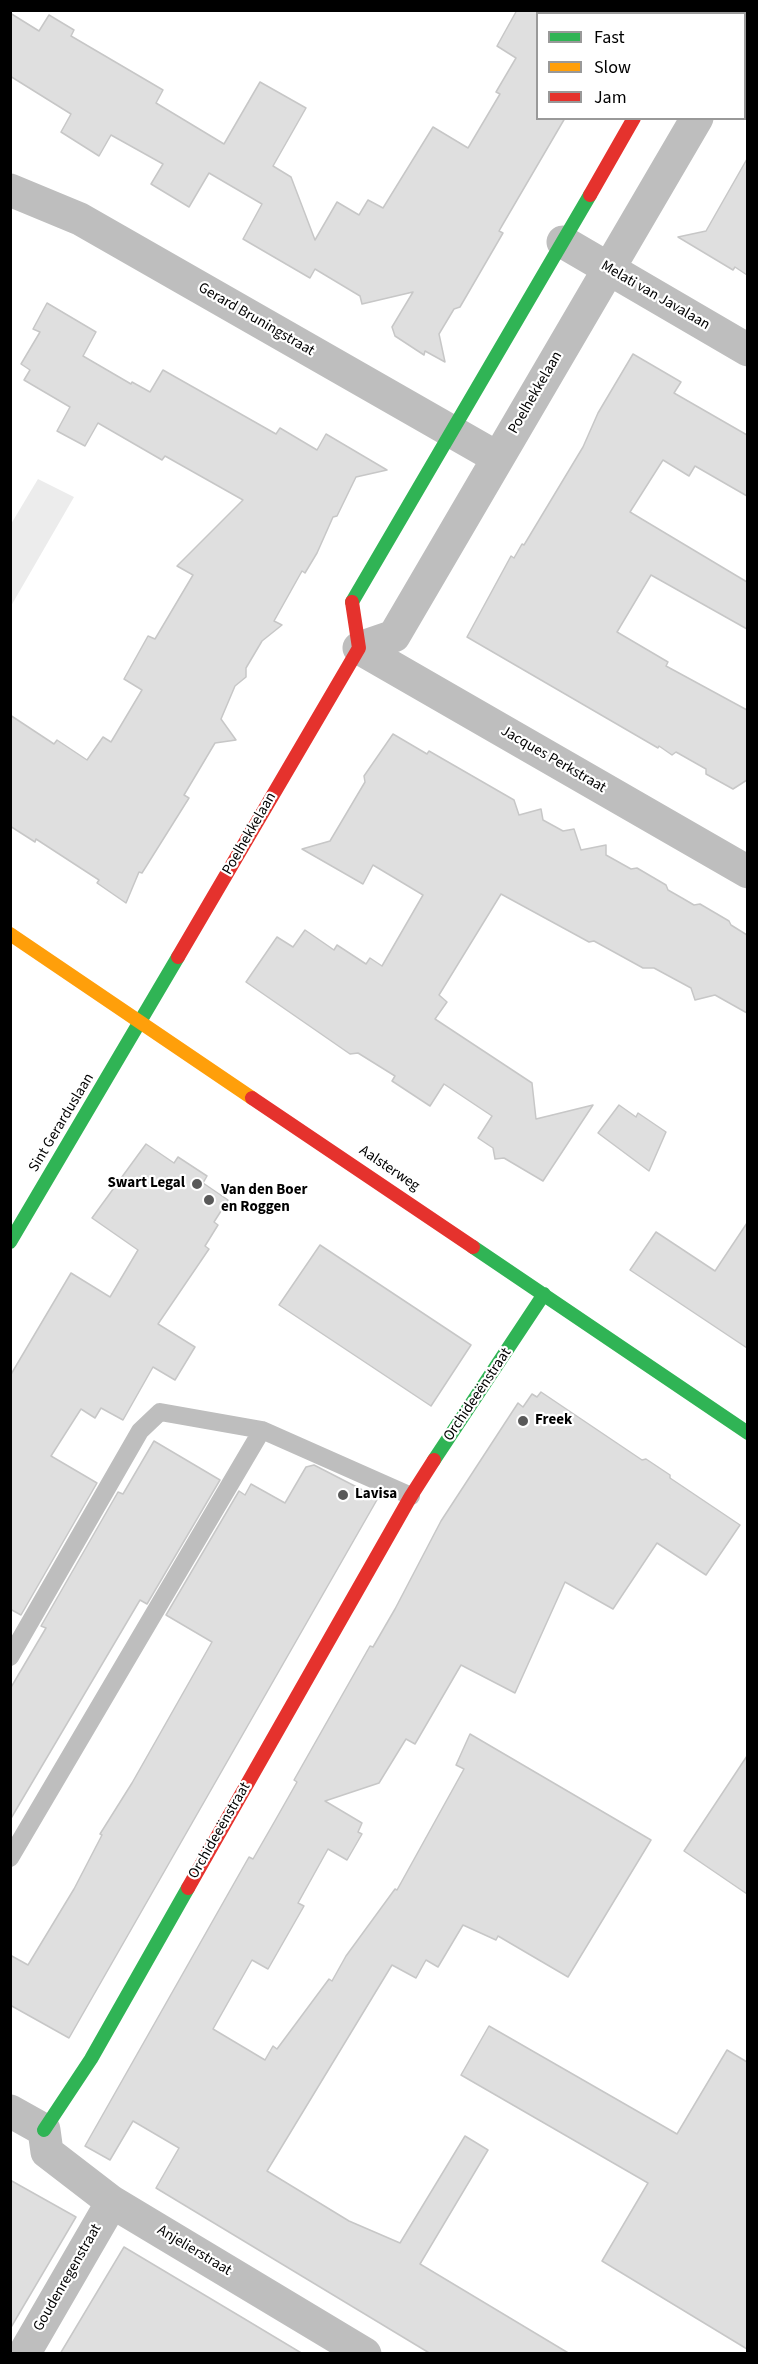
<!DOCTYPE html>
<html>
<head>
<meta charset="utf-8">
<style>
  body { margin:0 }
  #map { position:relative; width:758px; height:2364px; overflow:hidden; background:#fff; font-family:"Source Sans 3",sans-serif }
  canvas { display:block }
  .frame { position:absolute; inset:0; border:12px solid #000; pointer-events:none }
  .legend { position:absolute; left:536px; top:12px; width:210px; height:108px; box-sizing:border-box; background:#fff; border:2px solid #999; margin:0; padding:8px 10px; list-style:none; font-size:18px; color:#000 }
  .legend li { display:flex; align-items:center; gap:12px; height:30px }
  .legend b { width:30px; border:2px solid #999 }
</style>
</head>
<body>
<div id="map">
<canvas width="758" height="2364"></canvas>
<div class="frame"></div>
<ul class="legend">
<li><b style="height:8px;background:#30b455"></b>Fast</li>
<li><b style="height:8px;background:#ff9f0a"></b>Slow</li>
<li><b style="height:8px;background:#e5322d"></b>Jam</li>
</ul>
</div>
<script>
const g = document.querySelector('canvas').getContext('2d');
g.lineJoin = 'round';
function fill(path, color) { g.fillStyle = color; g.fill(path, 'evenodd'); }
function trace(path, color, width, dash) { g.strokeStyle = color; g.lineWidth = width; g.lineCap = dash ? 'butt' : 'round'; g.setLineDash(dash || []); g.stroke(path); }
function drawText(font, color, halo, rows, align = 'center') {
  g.font = font + ' "Source Sans 3",sans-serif'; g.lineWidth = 4.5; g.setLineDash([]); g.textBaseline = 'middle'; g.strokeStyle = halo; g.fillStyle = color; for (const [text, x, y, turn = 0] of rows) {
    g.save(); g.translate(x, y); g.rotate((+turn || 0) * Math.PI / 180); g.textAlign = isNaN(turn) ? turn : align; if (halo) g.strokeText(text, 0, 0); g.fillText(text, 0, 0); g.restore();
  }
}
const green = new Path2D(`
  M 38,479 L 74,497 L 11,606 L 11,524 Z`);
const building = new Path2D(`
  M 517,10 L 537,10 L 537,118 L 565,118 L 503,224 L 499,231 L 503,233 L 460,307 L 454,309 L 439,334 L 445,362 L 425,351 L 424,355 L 395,336 L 392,327 L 413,292 L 362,304 L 360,296 L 315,269 L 310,278 L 243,239 L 262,204 L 209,173 L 189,207 L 151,184 L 163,164 L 111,135 L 99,156 L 61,132 L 71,114 L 10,76 L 10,13 L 39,31 L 49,15 L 74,30 L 71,36 L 163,90 L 156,103 L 224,144 L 260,82 L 306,108 L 273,166 L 291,177 L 315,240 L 337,202 L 359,215 L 368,200 L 383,208 L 433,127 L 468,148 L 500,94 L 496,92 L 516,58 L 497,46 Z
  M 747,159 L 747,275 L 735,267 L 733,270 L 678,237 L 706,231 Z
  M 47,303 L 96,332 L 83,356 L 131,384 L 132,382 L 150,392 L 163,370 L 276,434 L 280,428 L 317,450 L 326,434 L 387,470 L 356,477 L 337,516 L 333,517 L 317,553 L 305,573 L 302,571 L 274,621 L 282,625 L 262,641 L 246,668 L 246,677 L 235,686 L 221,719 L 236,740 L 215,743 L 184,795 L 189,798 L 142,873 L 139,872 L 126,903 L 97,883 L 99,880 L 36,839 L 35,842 L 10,826 L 10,715 L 54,744 L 57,740 L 87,760 L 103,737 L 111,742 L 142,690 L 124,679 L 148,636 L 155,639 L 193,575 L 177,566 L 243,500 L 165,456 L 162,460 L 98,423 L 85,446 L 57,431 L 70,407 L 24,380 L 30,370 L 21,364 L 40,332 L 33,329 Z
  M 633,354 L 681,382 L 674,393 L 747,435 L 747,496 L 695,466 L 689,476 L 663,460 L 630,512 L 747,582 L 747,629 L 651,575 L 617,632 L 668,662 L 666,666 L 747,710 L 747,780 L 733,789 L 706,774 L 706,769 L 676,752 L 672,755 L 659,746 L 658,748 L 467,637 L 511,556 L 514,558 L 522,544 L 524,545 L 583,447 L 598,413 Z
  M 393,734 L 427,754 L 429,751 L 514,800 L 519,815 L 541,809 L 543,820 L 563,831 L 574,829 L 581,850 L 606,845 L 606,855 L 631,869 L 637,868 L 666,885 L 668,890 L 682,898 L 694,905 L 700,904 L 729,921 L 731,925 L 747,935 L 747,1013 L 715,995 L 695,1000 L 691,988 L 654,968 L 643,968 L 594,941 L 589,942 L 501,894 L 439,995 L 447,1002 L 435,1019 L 532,1083 L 536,1119 L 593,1105 L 543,1181 L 504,1158 L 495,1159 L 493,1148 L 478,1138 L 492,1116 L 444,1084 L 430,1106 L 392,1081 L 395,1076 L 358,1053 L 350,1054 L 246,982 L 277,937 L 293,947 L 305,930 L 334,950 L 337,945 L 366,964 L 370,958 L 382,966 L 423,895 L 373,865 L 363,884 L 302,849 L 330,841 L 365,782 L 364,776 Z
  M 619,1105 L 636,1117 L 638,1113 L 666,1132 L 649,1171 L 598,1133 Z
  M 146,1144 L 174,1163 L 178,1157 L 207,1176 L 203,1183 L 228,1200 L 214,1222 L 218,1225 L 205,1246 L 209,1249 L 158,1324 L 195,1347 L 175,1380 L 153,1367 L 123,1420 L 101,1408 L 95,1418 L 81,1409 L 51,1456 L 97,1483 L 21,1615 L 10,1609 L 10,1376 L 71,1273 L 110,1297 L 138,1250 L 92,1218 Z
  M 747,1223 L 747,1348 L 630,1270 L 656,1232 L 715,1271 Z
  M 320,1245 L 471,1345 L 431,1406 L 279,1305 Z
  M 541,1392 L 642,1460 L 646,1459 L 670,1475 L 670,1478 L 740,1525 L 706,1575 L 657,1543 L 613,1609 L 565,1582 L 515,1693 L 461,1665 L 415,1744 L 406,1739 L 379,1783 L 325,1801 L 362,1823 L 358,1832 L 362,1834 L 347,1860 L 328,1849 L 298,1903 L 304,1906 L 268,1969 L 252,1960 L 213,2029 L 265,2060 L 273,2046 L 277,2049 L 329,1979 L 332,1981 L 346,1956 L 395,1889 L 397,1890 L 464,1769 L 456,1765 L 470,1734 L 651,1840 L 568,1977 L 498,1936 L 496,1940 L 463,1925 L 438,1967 L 426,1960 L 416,1978 L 392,1965 L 267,2171 L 349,2221 L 400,2243 L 465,2136 L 488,2150 L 420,2264 L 570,2354 L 431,2354 L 156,2188 L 179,2148 L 133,2121 L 110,2160 L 85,2146 L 249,1857 L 253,1859 L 276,1819 L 297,1782 L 294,1780 L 370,1646 L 373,1647 L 395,1609 L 441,1521 L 518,1403 L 523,1407 L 532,1394 L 537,1397 Z
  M 154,1441 L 220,1480 L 147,1604 L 140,1600 L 10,1820 L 10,1689 L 46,1628 L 41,1626 L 118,1492 L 123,1494 Z
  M 314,1465 L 378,1498 L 69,2038 L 10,2005 L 10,1955 L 28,1965 L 74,1889 L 102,1835 L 100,1834 L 132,1783 L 212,1642 L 166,1615 L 239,1491 L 245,1495 L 251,1484 L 285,1503 L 306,1467 Z
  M 747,1756 L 747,1894 L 684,1851 Z
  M 489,2026 L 677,2134 L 727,2050 L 747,2062 L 747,2349 L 602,2261 L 648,2183 L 461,2075 Z
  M 10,2180 L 76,2217 L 10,2329 Z
  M 124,2247 L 243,2318 L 303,2354 L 60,2354 Z`);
const lane = new Path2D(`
  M 10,1657 L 140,1431 L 160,1412 L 262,1430 L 411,1496
  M 10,1858 L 262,1430`);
const street = new Path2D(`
  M 695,14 L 697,10
  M 744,38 L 748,32
  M 10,190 L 80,219 L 498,458
  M 563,242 L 748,350
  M 359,648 L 394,636 L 697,118
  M 359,648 L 748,872
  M 10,2111 L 44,2130 L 47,2152 L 112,2202 L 365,2354
  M 24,2354 L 112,2202`);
const fast = new Path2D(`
  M 352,602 L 590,195
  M 10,1242 L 178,957
  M 473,1247 L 748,1433
  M 434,1460 L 544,1294
  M 44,2130 L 91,2059 L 188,1888`);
const slow = new Path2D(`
  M 10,934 L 252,1098`);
const jam = new Path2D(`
  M 590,195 L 634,118
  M 178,957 L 359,648 L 352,602
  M 252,1098 L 473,1247
  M 188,1888 L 411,1496 L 434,1460`);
const markers = [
  [197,1184,6,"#595959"],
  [209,1200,6,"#595959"],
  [523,1421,6,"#595959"],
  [343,1495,6,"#595959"]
];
const streetNames = [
  ["Melati van Javalaan",655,296,30],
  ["Gerard Bruningstraat",256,320,30],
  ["Poelhekkelaan",536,393,-60],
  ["Jacques Perkstraat",553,760,30],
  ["Poelhekkelaan",250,834,-60],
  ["Sint Gerarduslaan",62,1123,-59],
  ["Aalsterweg",389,1169,34],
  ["Orchideeënstraat",478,1395,-56],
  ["Orchideeënstraat",220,1831,-60],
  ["Anjelierstraat",194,2251,31],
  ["Goudenregenstraat",68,2278,-60]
];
const poiNames = [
  ["Swart Legal",185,1184,"right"],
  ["Van den Boer",221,1191],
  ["en Roggen",221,1208],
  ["Freek",535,1421],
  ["Lavisa",355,1495]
];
fill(green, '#ececec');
fill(building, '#dfdfdf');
trace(building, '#c7c7c7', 1.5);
trace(lane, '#bebebe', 18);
trace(street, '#bebebe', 33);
trace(fast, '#30b455', 14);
trace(slow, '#ff9f0a', 14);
trace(jam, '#e5322d', 14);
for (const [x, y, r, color] of markers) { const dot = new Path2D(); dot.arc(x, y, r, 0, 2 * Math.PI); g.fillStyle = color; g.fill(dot); trace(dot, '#fff', 2); }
drawText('15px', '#000', '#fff', streetNames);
drawText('bold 15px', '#000', '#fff', poiNames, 'left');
</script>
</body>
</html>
